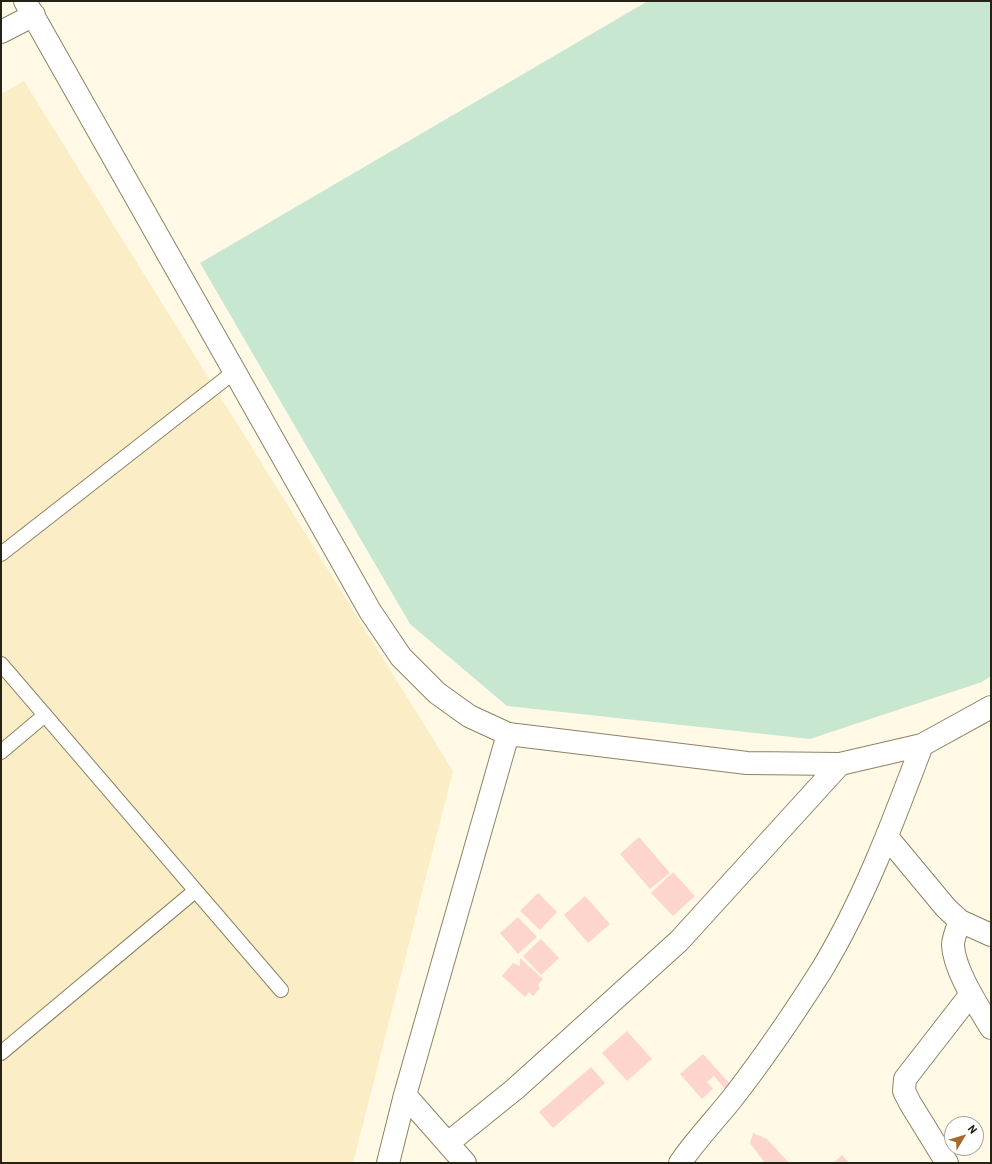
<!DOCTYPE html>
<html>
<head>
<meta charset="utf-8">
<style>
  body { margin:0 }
  #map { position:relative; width:992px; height:1164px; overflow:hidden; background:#fff9e6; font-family:Barlow,sans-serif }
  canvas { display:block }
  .frame { position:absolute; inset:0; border:2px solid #252216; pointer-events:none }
  .north { position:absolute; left:944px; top:1116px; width:40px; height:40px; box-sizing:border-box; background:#fff; border:1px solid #a8a7a2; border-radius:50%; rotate:52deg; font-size:11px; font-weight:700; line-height:16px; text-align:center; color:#252216 }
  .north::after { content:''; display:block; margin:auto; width:14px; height:18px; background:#a66a2d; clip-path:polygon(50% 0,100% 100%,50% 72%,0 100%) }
</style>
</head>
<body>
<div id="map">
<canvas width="992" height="1164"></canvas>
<div class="frame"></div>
<div class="north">N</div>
</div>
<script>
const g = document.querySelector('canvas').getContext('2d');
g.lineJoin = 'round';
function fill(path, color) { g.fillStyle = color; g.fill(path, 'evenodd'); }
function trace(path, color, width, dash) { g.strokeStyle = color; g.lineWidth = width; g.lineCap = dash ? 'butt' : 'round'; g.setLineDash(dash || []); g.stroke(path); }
const built = new Path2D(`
  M 24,81 L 453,771 L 353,1163 L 1,1163 L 1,94 Z`);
const green = new Path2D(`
  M 648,1 L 991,1 L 991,676 L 982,682 L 810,739 L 507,706 L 410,624 L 200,263 Z`);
const building = new Path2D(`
  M 639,837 L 670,873 L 650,889 L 620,854 Z
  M 673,872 L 695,896 L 673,916 L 651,893 Z
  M 538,893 L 557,912 L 540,930 L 520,911 Z
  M 585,896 L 610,924 L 588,943 L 564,915 Z
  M 518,917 L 537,937 L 518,954 L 500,933 Z
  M 541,939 L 559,958 L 541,975 L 523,956 Z
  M 520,958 L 543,979 L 538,985 L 540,988 L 533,996 L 529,992 L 525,997 L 502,976 L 513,963 L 520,966 Z
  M 627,1031 L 652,1059 L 627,1081 L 602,1053 Z
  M 703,1054 L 730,1084 L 725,1089 L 714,1076 L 707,1082 L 713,1089 L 702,1099 L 680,1074 Z
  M 591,1067 L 605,1083 L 553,1128 L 539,1112 Z
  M 753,1133 L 767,1139 L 789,1163 L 765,1163 L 750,1143 Z
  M 842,1155 L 849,1163 L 833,1163 Z`);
const lane = new Path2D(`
  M 1,554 L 234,372
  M 1,664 L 281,990
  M 1,752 L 45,715
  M 1,1053 L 195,891`);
const street = new Path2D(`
  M 25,1 L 370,611 L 401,657 L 437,693 L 469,716 L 508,734 L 747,763 L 840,764 L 922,745 L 991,707
  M 1,32 L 34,15
  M 887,837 L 946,908 L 960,921 L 991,935
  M 960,921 C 957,929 953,938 953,945 C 954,970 978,1006 991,1028
  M 405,1095 L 465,1163
  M 448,1143 L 515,1089 L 679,941 L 840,764
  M 388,1163 L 405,1095 L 508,734
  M 680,1163 C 695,1141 714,1121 731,1100 C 763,1059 793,1015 821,971 C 864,900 893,822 922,745
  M 947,1163 L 910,1103 L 904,1091 L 905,1079 L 971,994`);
fill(built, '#fbeec7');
fill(green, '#c7e7d1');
fill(building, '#fed5cc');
trace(lane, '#8c8366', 16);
trace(street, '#8c8366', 24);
trace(lane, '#fff', 14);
trace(street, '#fff', 22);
</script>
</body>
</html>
